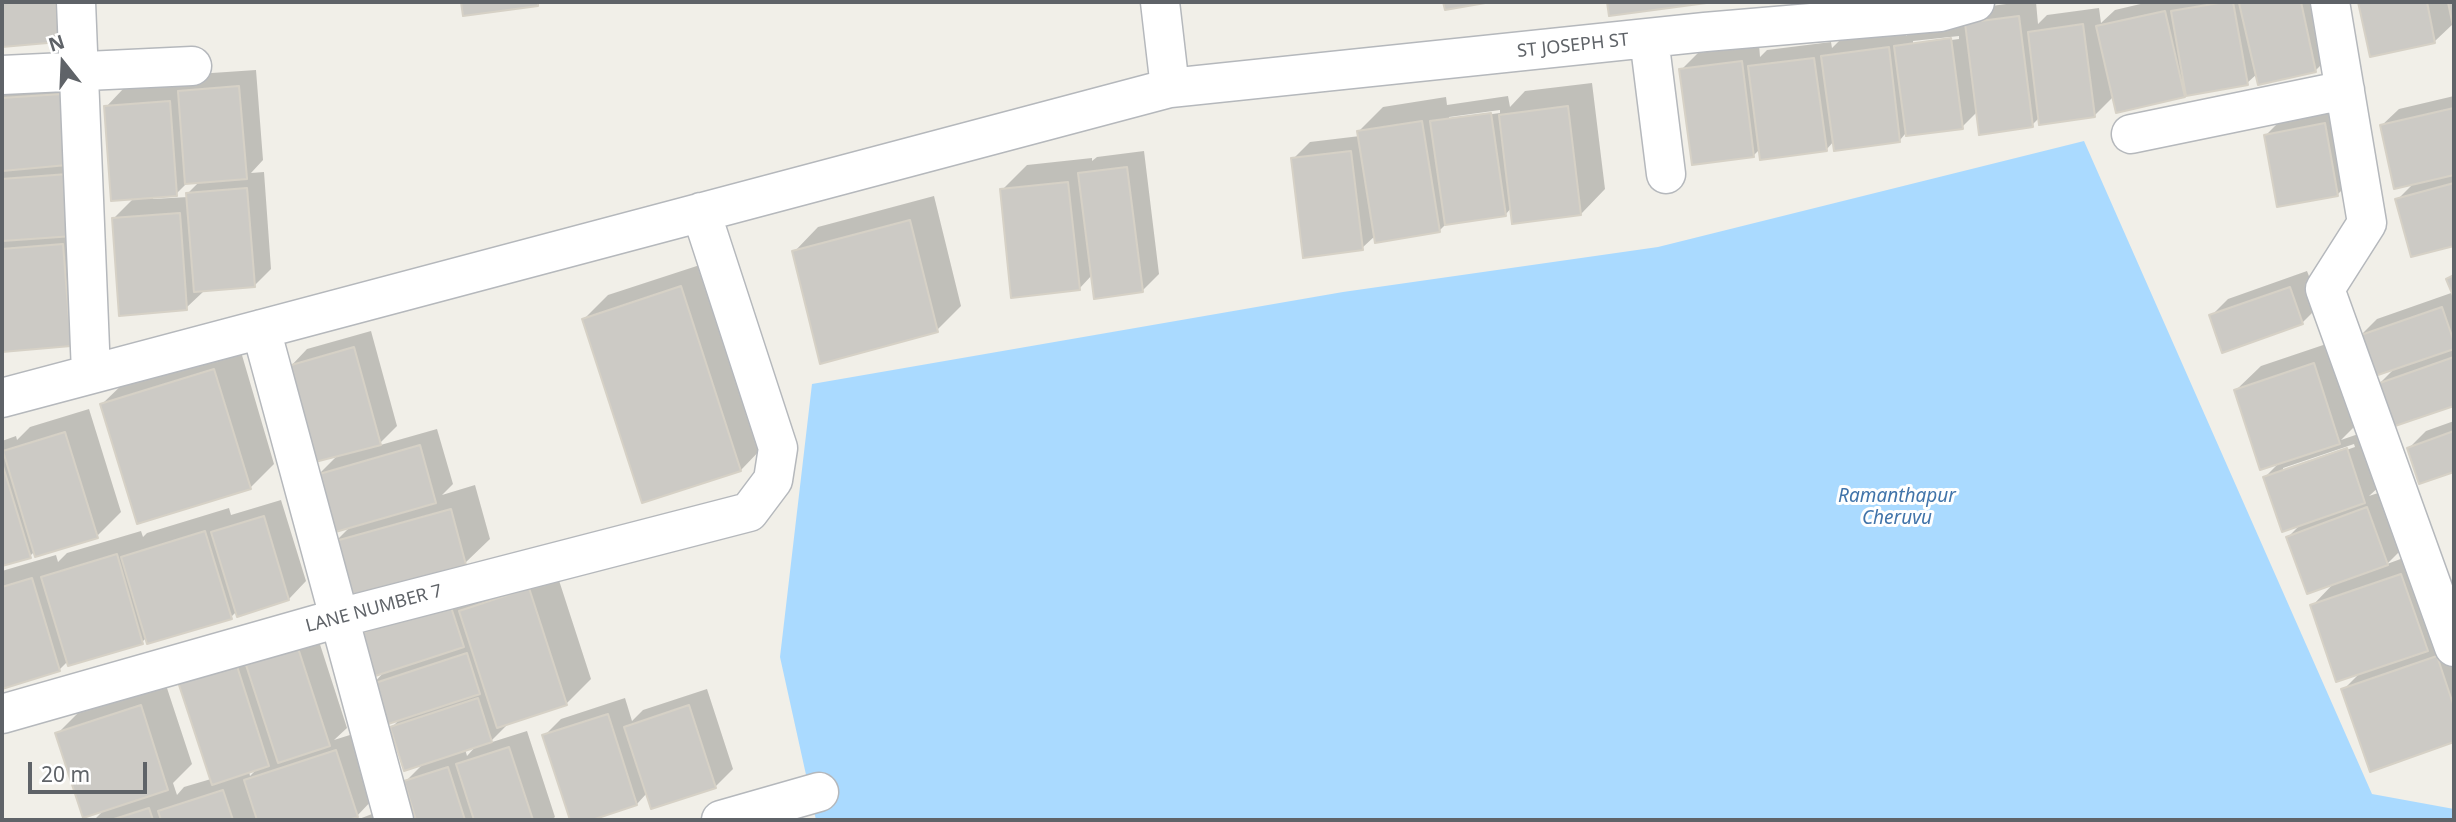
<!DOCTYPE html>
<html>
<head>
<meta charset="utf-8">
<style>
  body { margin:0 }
  #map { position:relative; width:2456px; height:822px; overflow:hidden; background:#f1efe8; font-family:"Noto Sans",sans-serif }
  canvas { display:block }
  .frame { position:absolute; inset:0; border:4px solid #5f6368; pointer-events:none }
  .north { position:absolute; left:28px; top:28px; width:70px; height:70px; -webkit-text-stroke:5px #fff; paint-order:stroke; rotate:342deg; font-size:19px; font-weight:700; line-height:28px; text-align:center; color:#5f6368 }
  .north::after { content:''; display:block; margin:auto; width:24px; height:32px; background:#5f6368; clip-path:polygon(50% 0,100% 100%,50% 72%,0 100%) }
  .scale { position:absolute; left:28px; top:762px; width:119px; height:32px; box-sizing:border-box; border:4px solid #5f6368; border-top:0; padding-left:9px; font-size:21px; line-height:24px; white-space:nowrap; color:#5f6368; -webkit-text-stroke:5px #fff; paint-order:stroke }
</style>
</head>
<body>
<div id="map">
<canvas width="2456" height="822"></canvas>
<div class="frame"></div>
<div class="north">N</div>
<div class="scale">20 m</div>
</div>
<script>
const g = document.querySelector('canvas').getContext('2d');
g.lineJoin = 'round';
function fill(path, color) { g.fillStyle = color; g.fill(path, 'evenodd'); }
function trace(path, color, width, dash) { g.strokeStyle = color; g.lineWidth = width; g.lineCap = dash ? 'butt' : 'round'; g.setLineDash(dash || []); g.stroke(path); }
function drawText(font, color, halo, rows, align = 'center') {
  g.font = font + ' "Noto Sans",sans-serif'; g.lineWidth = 6; g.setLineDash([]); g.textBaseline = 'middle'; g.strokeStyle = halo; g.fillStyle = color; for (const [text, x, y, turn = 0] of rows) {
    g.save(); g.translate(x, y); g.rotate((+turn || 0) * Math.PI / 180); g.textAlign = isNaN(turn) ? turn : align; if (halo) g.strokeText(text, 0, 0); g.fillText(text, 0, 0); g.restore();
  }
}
const water = new Path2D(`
  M 2084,141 L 2372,794 L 2454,809 L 2454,820 L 816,820 L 780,657 L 812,384 L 1343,292 L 1658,247 Z`);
const shadow = new Path2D(`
  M 2,2 L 82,2 L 59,40 L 2,45 Z
  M 2021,2 L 2036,2 L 2038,24 L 2047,15 L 2099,8 L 2101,23 L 2115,10 L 2149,2 L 2321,2 L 2333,53 L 2315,71 L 2257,74 L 2247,83 L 2187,92 L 2184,95 L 2114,96 L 2094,116 L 2040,117 L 2032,125 L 1978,111 L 1962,127 L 1905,134 L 1900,140 L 1834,141 L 1826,150 L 1761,148 L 1753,156 L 1681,70 L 1698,53 L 1759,44 L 1760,57 L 1767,50 L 1831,42 L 1832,48 L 1841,39 L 1905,30 L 1906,36 L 1913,29 L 1984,7 ZM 1959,36 L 1959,39 L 1913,45 L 1913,41 Z
  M 2360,2 L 2454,2 L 2454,23 L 2435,41 L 2371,55 Z
  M 85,70 L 70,345 L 2,350 L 2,77 Z
  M 256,70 L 263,160 L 251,173 L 264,172 L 271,269 L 254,286 L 204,291 L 186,308 L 114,218 L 134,198 L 106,107 L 123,89 L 187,85 L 197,74 ZM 200,181 L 188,193 L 188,197 L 153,199 L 153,196 L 176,194 L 188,182 Z
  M 1592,83 L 1605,189 L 1581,214 L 1511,208 L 1506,214 L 1447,223 L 1439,231 L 1376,235 L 1362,248 L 1293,159 L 1310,142 L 1360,136 L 1359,131 L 1383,107 L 1446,97 L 1447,105 L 1508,96 L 1510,107 L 1525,91 ZM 1500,110 L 1500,113 L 1449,120 L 1449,117 Z
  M 2454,96 L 2454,244 L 2412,255 L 2397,200 L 2415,182 L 2381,126 L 2399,109 Z
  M 2342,107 L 2355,177 L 2338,194 L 2266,135 L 2283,118 Z
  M 1144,151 L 1159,274 L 1142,291 L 1092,275 L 1079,289 L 1002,190 L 1027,165 L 1092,158 L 1092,161 L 1097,157 Z
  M 934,196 L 961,306 L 937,330 L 794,252 L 818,227 Z
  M 706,263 L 765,445 L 741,470 L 643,501 L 584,319 L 608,295 Z
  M 2307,271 L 2320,305 L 2303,322 L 2223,350 L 2211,316 L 2228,299 Z
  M 2454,273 L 2454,404 L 2394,425 L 2379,384 L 2396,367 L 2360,336 L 2377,319 L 2454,292 L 2448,279 Z
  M 371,331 L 397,426 L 377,446 L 437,429 L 453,484 L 442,495 L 475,485 L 490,539 L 465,563 L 334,543 L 352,525 L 318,475 L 339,454 L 290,367 L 307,349 Z
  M 2338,340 L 2363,418 L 2341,440 L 2364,432 L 2382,484 L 2369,496 L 2384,491 L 2405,546 L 2387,564 L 2425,550 L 2454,635 L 2454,740 L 2371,769 L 2343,690 L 2361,672 L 2312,606 L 2335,582 L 2288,537 L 2302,523 L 2265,477 L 2281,461 L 2236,390 L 2261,366 ZM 2354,444 L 2355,447 L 2283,472 L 2283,468 Z
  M 239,345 L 274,464 L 250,488 L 102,404 L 127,380 Z
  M 89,409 L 121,512 L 97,536 L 35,551 L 30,556 L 2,564 L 2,441 L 16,436 L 17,440 L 30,427 Z
  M 2454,421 L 2454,470 L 2420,482 L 2409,448 L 2426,431 Z
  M 281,500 L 306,581 L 289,599 L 237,611 L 231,617 L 147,637 L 142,642 L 68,661 L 59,670 L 2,687 L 2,571 L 56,555 L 58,562 L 67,553 L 141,531 L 143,537 L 147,533 L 229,508 L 231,515 Z
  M 554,565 L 591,679 L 566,704 L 509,723 L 489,743 L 527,731 L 555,817 L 551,820 L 418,820 L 406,781 L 425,762 L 391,728 L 402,717 L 371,686 L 385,671 L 357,635 L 374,618 ZM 477,745 L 467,756 L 465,749 Z
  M 316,632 L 347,728 L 334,740 L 353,734 L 374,798 L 357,816 L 343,820 L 94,820 L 105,809 L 57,734 L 82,709 L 165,682 L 192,764 L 173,783 L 177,795 L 184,787 L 211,779 L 180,683 ZM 258,768 L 250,776 L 249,771 Z
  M 707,689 L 733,769 L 715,787 L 647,793 L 637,804 L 586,820 L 571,820 L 544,736 L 561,719 L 625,698 L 632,721 L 643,710 Z
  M 372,814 L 374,820 L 354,820 L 359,819 Z`);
const building = new Path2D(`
  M 2,2 L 56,2 L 59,42 L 2,47 Z
  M 461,2 L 538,2 L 538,6 L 463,16 Z
  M 1443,2 L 1491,2 L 1445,10 Z
  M 1607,2 L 1714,2 L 1609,16 Z
  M 2225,2 L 2233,2 L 2248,85 L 2186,96 L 2171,11 Z
  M 2245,2 L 2301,2 L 2316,72 L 2258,85 L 2239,3 Z
  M 2358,2 L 2427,2 L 2435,43 L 2370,57 Z
  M 2448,2 L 2454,2 L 2454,31 Z
  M 2165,11 L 2185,97 L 2116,113 L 2096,26 Z
  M 2019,16 L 2033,127 L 1979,135 L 1965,23 Z
  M 2083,24 L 2095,117 L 2039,125 L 2028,32 Z
  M 1951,38 L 1963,129 L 1906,136 L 1894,46 Z
  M 1889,47 L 1900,142 L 1834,151 L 1821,56 Z
  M 1814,58 L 1827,151 L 1760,160 L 1748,66 Z
  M 1742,61 L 1754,157 L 1692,165 L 1679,69 Z
  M 239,86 L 247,179 L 185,184 L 178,91 Z
  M 62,94 L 67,165 L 2,171 L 2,98 Z
  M 170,101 L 177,196 L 111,201 L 104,106 Z
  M 1568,106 L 1581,215 L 1512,224 L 1499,115 Z
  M 2454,108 L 2454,175 L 2394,189 L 2380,125 Z
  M 1491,113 L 1506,216 L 1445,225 L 1430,121 Z
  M 1422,121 L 1440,232 L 1375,243 L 1357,131 Z
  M 2325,123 L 2338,196 L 2277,207 L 2264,135 Z
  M 1351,151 L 1363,250 L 1303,258 L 1291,158 Z
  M 1127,167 L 1143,292 L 1094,299 L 1078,173 Z
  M 68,174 L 73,236 L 2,241 L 2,179 Z
  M 1068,182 L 1080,290 L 1011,298 L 1000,189 Z
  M 2454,183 L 2454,246 L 2411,257 L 2395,199 Z
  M 247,188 L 255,287 L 194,292 L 186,193 Z
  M 180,213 L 187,310 L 119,316 L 112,218 Z
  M 910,220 L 938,332 L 820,364 L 792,251 Z
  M 63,244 L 71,346 L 2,352 L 2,249 Z
  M 2454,275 L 2454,298 L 2446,279 Z
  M 681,286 L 741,471 L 642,503 L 582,319 Z
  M 2290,287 L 2303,324 L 2222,353 L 2209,315 Z
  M 2442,307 L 2454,342 L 2454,349 L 2372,377 L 2358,336 Z
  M 354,347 L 381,445 L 315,462 L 288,366 Z
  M 2454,357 L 2454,406 L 2392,427 L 2377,384 Z
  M 2314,363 L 2340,444 L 2260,470 L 2234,390 Z
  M 214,369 L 251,489 L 137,524 L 100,404 Z
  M 2454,431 L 2454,472 L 2419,484 L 2407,448 Z
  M 65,432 L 98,538 L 35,557 L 3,451 Z
  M 420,445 L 436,503 L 332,533 L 316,475 Z
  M 2347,448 L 2365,503 L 2282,532 L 2263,477 Z
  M 2,463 L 31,558 L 2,566 Z
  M 2367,507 L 2388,565 L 2307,594 L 2286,537 Z
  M 451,509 L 466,565 L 348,598 L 332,542 Z
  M 264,516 L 289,600 L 237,617 L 211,532 Z
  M 205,531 L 232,619 L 147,644 L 121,557 Z
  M 117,554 L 143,644 L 68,666 L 41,577 Z
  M 2401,574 L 2428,651 L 2336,682 L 2310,605 Z
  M 32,578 L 60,671 L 2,689 L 2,587 Z
  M 529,588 L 567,705 L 497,728 L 459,611 Z
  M 450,604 L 464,647 L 369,678 L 355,635 Z
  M 298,648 L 330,746 L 278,763 L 246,665 Z
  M 467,653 L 480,694 L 382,726 L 369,685 Z
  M 2437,656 L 2454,707 L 2454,742 L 2370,772 L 2341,689 Z
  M 236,663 L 269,766 L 212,785 L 178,682 Z
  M 478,698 L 492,742 L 404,771 L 390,727 Z
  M 141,705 L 168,790 L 83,818 L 55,733 Z
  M 689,705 L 716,788 L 651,809 L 624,727 Z
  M 608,714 L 637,805 L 592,820 L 570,820 L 542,735 Z
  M 509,747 L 533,820 L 474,820 L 456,764 Z
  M 336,750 L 358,817 L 348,820 L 257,820 L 244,780 Z
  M 448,767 L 465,820 L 416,820 L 404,781 Z
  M 223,790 L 233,820 L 161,820 L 158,811 Z
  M 149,808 L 153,820 L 111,820 Z`);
const minor = new Path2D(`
  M 76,2 L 91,373
  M 1160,2 L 1170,88
  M 2330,2 L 2367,223 L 2325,289 L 2454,647
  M 1649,38 L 1666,174
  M 2,75 L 192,66
  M 2131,134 L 2345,90
  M 261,329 L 394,820
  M 2,398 L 1170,88 L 1705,32 L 1940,12 L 1975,2
  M 2,714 L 339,618 L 749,512 L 773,480 L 778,448 L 701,212
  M 721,820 L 819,792`);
const streetNames = [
  ["ST JOSEPH ST",1573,46,-6],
  ["LANE NUMBER 7",374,609,-15]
];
const waterNames = [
  ["Ramanthapur",1897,497],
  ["Cheruvu",1897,519]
];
fill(water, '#aadaff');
fill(shadow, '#0003');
fill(building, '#cccac5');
trace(building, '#d6d1c6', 2);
trace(minor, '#b5b8bc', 41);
trace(minor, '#fff', 38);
drawText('18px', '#5f6368', '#fff', streetNames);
drawText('italic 19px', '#4174aa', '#fff', waterNames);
</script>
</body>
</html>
